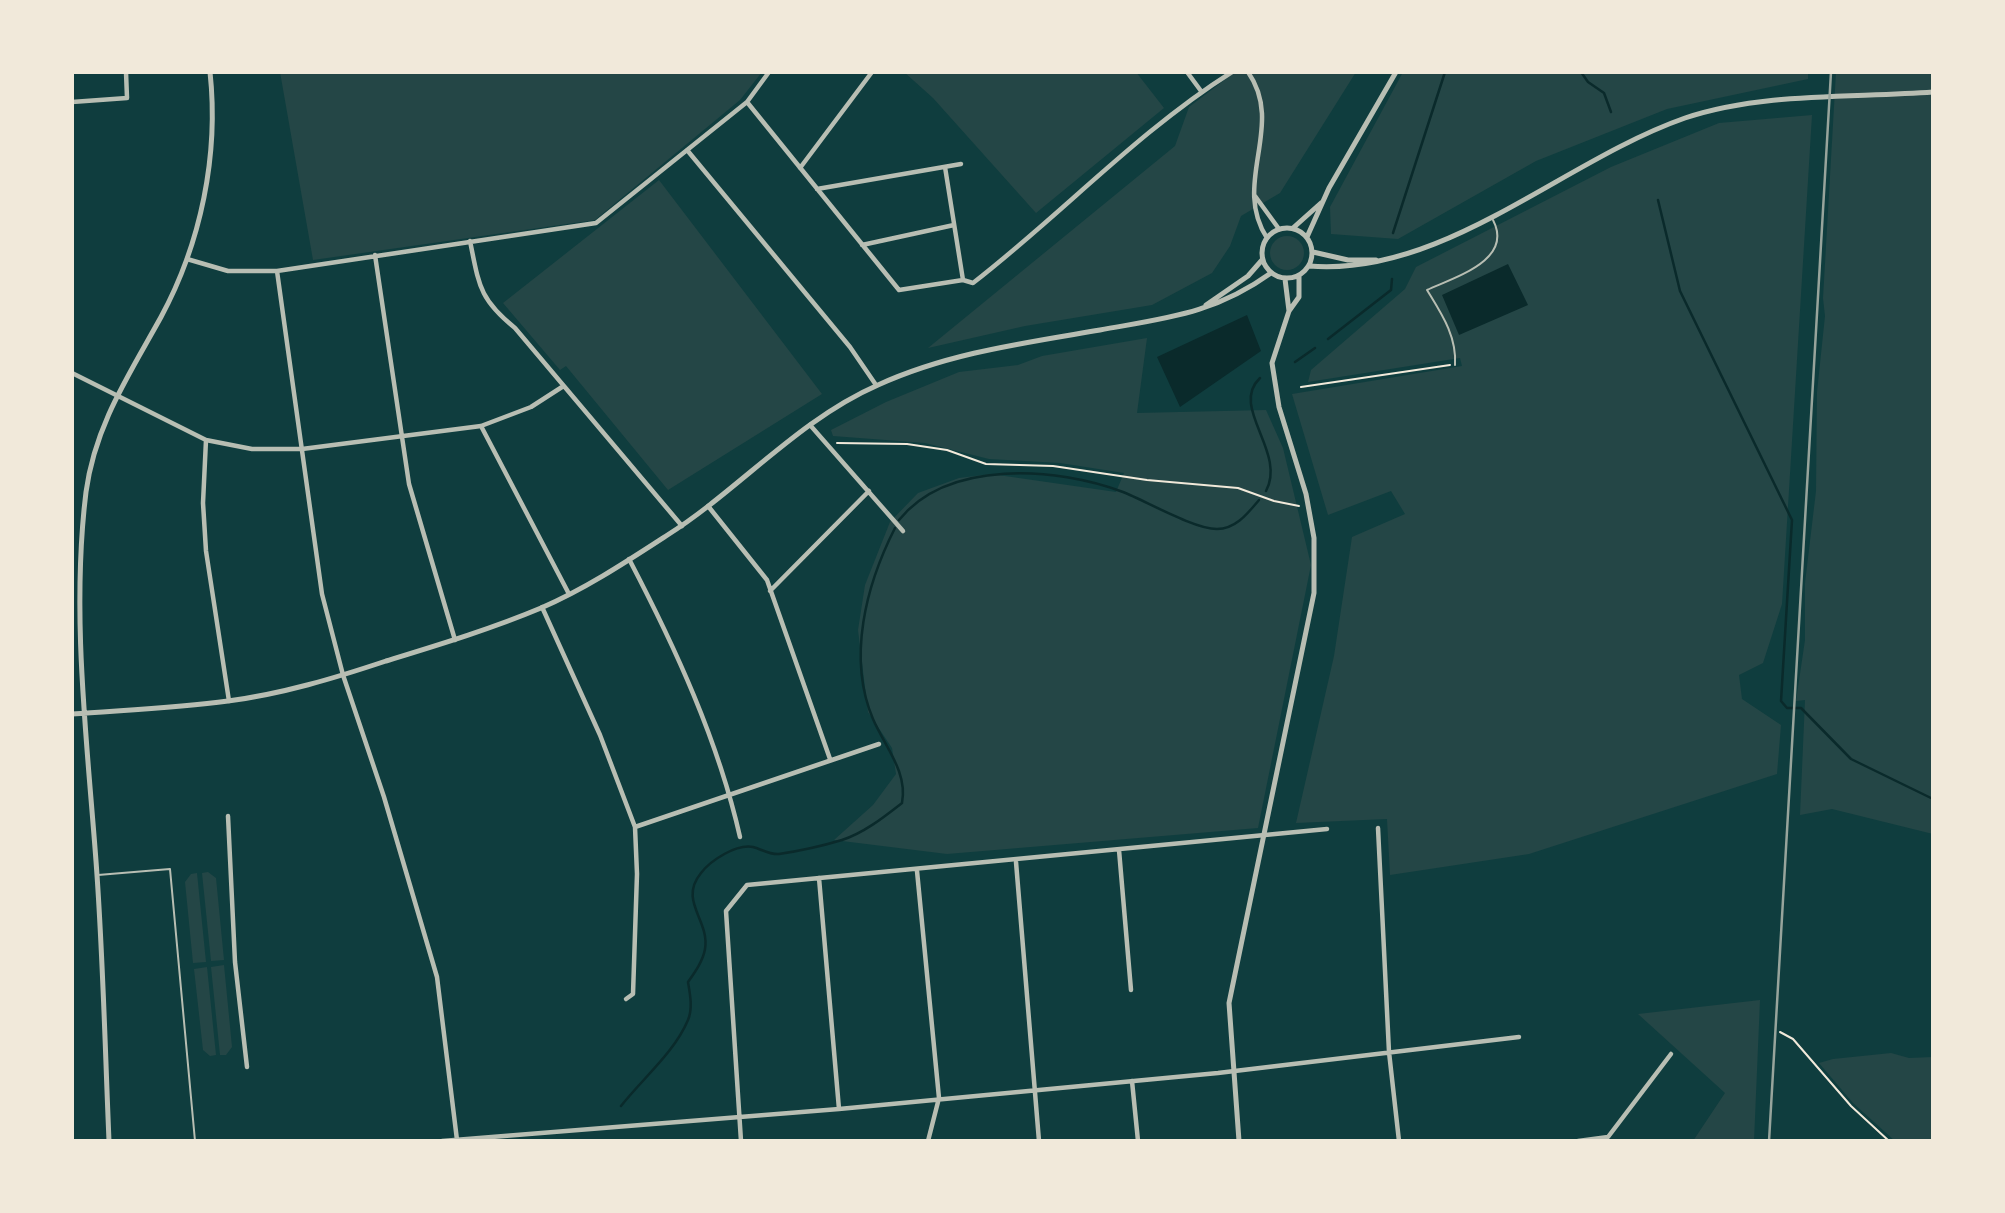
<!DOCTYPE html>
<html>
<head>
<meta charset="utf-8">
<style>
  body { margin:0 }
  #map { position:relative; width:2005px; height:1213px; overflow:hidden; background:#0f3d3e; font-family:"DM Sans",sans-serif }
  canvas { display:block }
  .frame { position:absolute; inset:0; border:74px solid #f1e9da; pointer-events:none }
</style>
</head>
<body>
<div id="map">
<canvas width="2005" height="1213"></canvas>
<div class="frame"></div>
</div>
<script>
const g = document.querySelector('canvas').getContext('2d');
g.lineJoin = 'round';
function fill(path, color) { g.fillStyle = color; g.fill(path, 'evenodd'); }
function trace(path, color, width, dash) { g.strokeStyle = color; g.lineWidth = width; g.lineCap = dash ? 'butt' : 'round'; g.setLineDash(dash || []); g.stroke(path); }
const green = new Path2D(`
  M 280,72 L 762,72 L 740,100 L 595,220 L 313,260 Z
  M 904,72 L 1136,72 L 1164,108 L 1036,213 L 933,98 Z
  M 1235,72 L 1356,72 L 1280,193 L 1241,216 L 1230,246 L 1212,273 L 1152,305 L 1025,326 L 928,348 L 1175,146 L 1189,107 Z
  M 1403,72 L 1808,72 L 1808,79 L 1667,109 L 1536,161 L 1398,239 L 1331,234 L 1330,207 Z
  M 1836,72 L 1933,72 L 1933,834 L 1832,809 L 1800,815 L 1805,700 L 1796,701 L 1805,640 L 1805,583 L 1816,491 L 1817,392 L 1825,316 L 1823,298 Z
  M 1812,115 L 1782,604 L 1763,663 L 1739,675 L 1742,699 L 1781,725 L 1777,774 L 1529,854 L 1390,875 L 1387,819 L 1296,823 L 1334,656 L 1352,537 L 1405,514 L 1391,491 L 1328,515 L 1292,394 L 1462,366 L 1460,358 L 1308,382 L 1311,370 L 1405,289 L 1416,267 L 1611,167 L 1719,123 Z
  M 659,180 L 822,394 L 668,490 L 566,366 L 560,370 L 503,303 Z
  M1270 253a17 17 0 1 1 34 0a17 17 0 1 1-34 0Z
  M 1147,338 L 1137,413 L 1266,410 L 1283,448 L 1311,565 L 1258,828 L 947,854 L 834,840 L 873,805 L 896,774 L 892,748 L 868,712 L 858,630 L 865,585 L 890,522 L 918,493 L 959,478 L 991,474 L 1116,492 L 1124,473 L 1060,463 L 989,459 L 925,443 L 833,436 L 831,430 L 886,402 L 959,372 L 1018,365 L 1042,356 Z
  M 208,872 L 216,878 L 224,960 L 211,961 L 202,873 Z
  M 197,873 L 206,962 L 193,963 L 185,882 L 191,874 Z
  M 224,965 L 232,1047 L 226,1055 L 220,1055 L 211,967 Z
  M 207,967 L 216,1055 L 210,1056 L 203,1050 L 194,969 Z
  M 1760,1000 L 1754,1141 L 1693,1141 L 1725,1093 L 1638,1014 Z
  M 1891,1053 L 1909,1058 L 1933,1057 L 1933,1141 L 1895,1141 L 1853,1103 L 1819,1063 L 1833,1059 Z`);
const water = new Path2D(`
  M 1508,264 L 1528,305 L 1459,335 L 1442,295 Z
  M 1247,315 L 1261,351 L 1180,407 L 1157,357 Z`);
const stream = new Path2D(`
  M 1581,72 L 1588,82 L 1604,93 L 1611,112
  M 1658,200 L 1680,291 L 1792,520 L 1781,701 L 1787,708 L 1801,708 L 1851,759 L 1933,799
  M 1393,233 L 1445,72
  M 1328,339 L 1391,290 L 1392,279
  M 1295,362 L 1315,348
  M 1260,378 C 1229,407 1287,452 1266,491
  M 899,520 C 948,459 1057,467 1123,492 C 1146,501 1194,529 1217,529 C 1236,529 1248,513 1259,500
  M 621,1106 C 643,1078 674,1053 688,1020 C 693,1008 690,994 688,982 C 695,972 703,961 705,949 C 710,920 678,901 701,873 C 711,860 736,844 753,847 C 761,849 770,855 779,854 C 799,851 822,846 842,840 C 864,833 884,817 902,803 C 908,772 885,747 873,719 C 847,658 866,585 895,528`);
const path = new Path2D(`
  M 1301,387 L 1450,365
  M 837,443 L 907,444 L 947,450 L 986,464 L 1053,466 L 1147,480 L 1238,488 L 1274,501 L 1299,506
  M 1780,1032 L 1793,1039 L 1851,1106 L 1889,1141`);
const service = new Path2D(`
  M 1455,365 C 1457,336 1441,313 1427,290 C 1455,277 1514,260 1493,220
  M 98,875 L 170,869 L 195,1141`);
const minor = new Path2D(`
  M 1187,72 L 1201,91
  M 1248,72 C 1286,126 1231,183 1267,238
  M 72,102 L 127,98 L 126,72
  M 747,102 L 899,290 L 963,280 L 973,283 C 1061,215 1137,132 1232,72
  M 687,150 L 850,347 L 876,385
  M 945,167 L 963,280
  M 800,168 L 872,72
  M 817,189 L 961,164
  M 1255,196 L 1279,229
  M 470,241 C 479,285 479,299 515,328 L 682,526
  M 862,245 L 954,225
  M 375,255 L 409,484 L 455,640
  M 187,259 L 228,271 L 277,271 L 596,223 L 747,102 L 769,72
  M 277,271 L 322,594 L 343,675 L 384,797 L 437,977 L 457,1140
  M 72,373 L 206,440 L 252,449 L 302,449 L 481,426 L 531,407 L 562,387
  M 810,425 L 903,531
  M 481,426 L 569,594
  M 206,440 L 203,503 L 206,551 L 229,701
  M 708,506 L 767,580 L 830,759
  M 629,559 C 675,647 718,740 740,837
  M 770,591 L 869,491
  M 542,607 L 600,735 L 635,827 L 637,874 L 633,994 L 626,999
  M 228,816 L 235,962 L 247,1067
  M 635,827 L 879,744
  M 1378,828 L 1389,1052 L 1399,1141
  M 1119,850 L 1131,990
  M 1016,862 L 1039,1141
  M 917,871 L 939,1098 L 928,1141
  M 819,878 L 839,1109
  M 1132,1081 L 1138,1141
  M 442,1141 L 839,1109 L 1218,1073 L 1519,1037
  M 741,1141 L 726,911 L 747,885 L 1327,829
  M 1578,1141 L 1608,1137 L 1671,1054`);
const tertiary = new Path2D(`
  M1262 253a25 25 0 1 1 50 0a25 25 0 1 1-50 0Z
  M 1293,228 L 1321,203
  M 1307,237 L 1329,188 L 1396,72
  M 1313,252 L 1348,260 L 1376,260
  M 1309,266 C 1444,277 1562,161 1685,118 C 1763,92 1852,98 1933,92
  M 1285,279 L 1289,311
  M 1206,305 L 1248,276 L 1262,260
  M 72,714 C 124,710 176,708 228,701 C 282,694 335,678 386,661 C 438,645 491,629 541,608 C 585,589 626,562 666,536 C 739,490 798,420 878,385 C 948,353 1024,343 1100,330 C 1166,318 1214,314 1271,273
  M 109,1141 C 105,1048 103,954 96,861 C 87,740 71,613 86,492 C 95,425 129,375 161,317 C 201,243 219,155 210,72
  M 1239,1141 L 1229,1003 L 1314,593 L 1314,538 L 1306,494 L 1279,407 L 1272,363 L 1289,311 L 1299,297 L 1299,276`);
const rail = new Path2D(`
  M 1769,1141 L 1831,72`);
fill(green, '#244646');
fill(water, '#0a2a2b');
trace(stream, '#0a2a2b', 2.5);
trace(path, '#f1e9da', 2);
trace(service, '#b8beb3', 2);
trace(minor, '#b8beb3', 4.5);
trace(tertiary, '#b8beb3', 5);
trace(rail, '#97a49c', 2.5);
</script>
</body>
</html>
